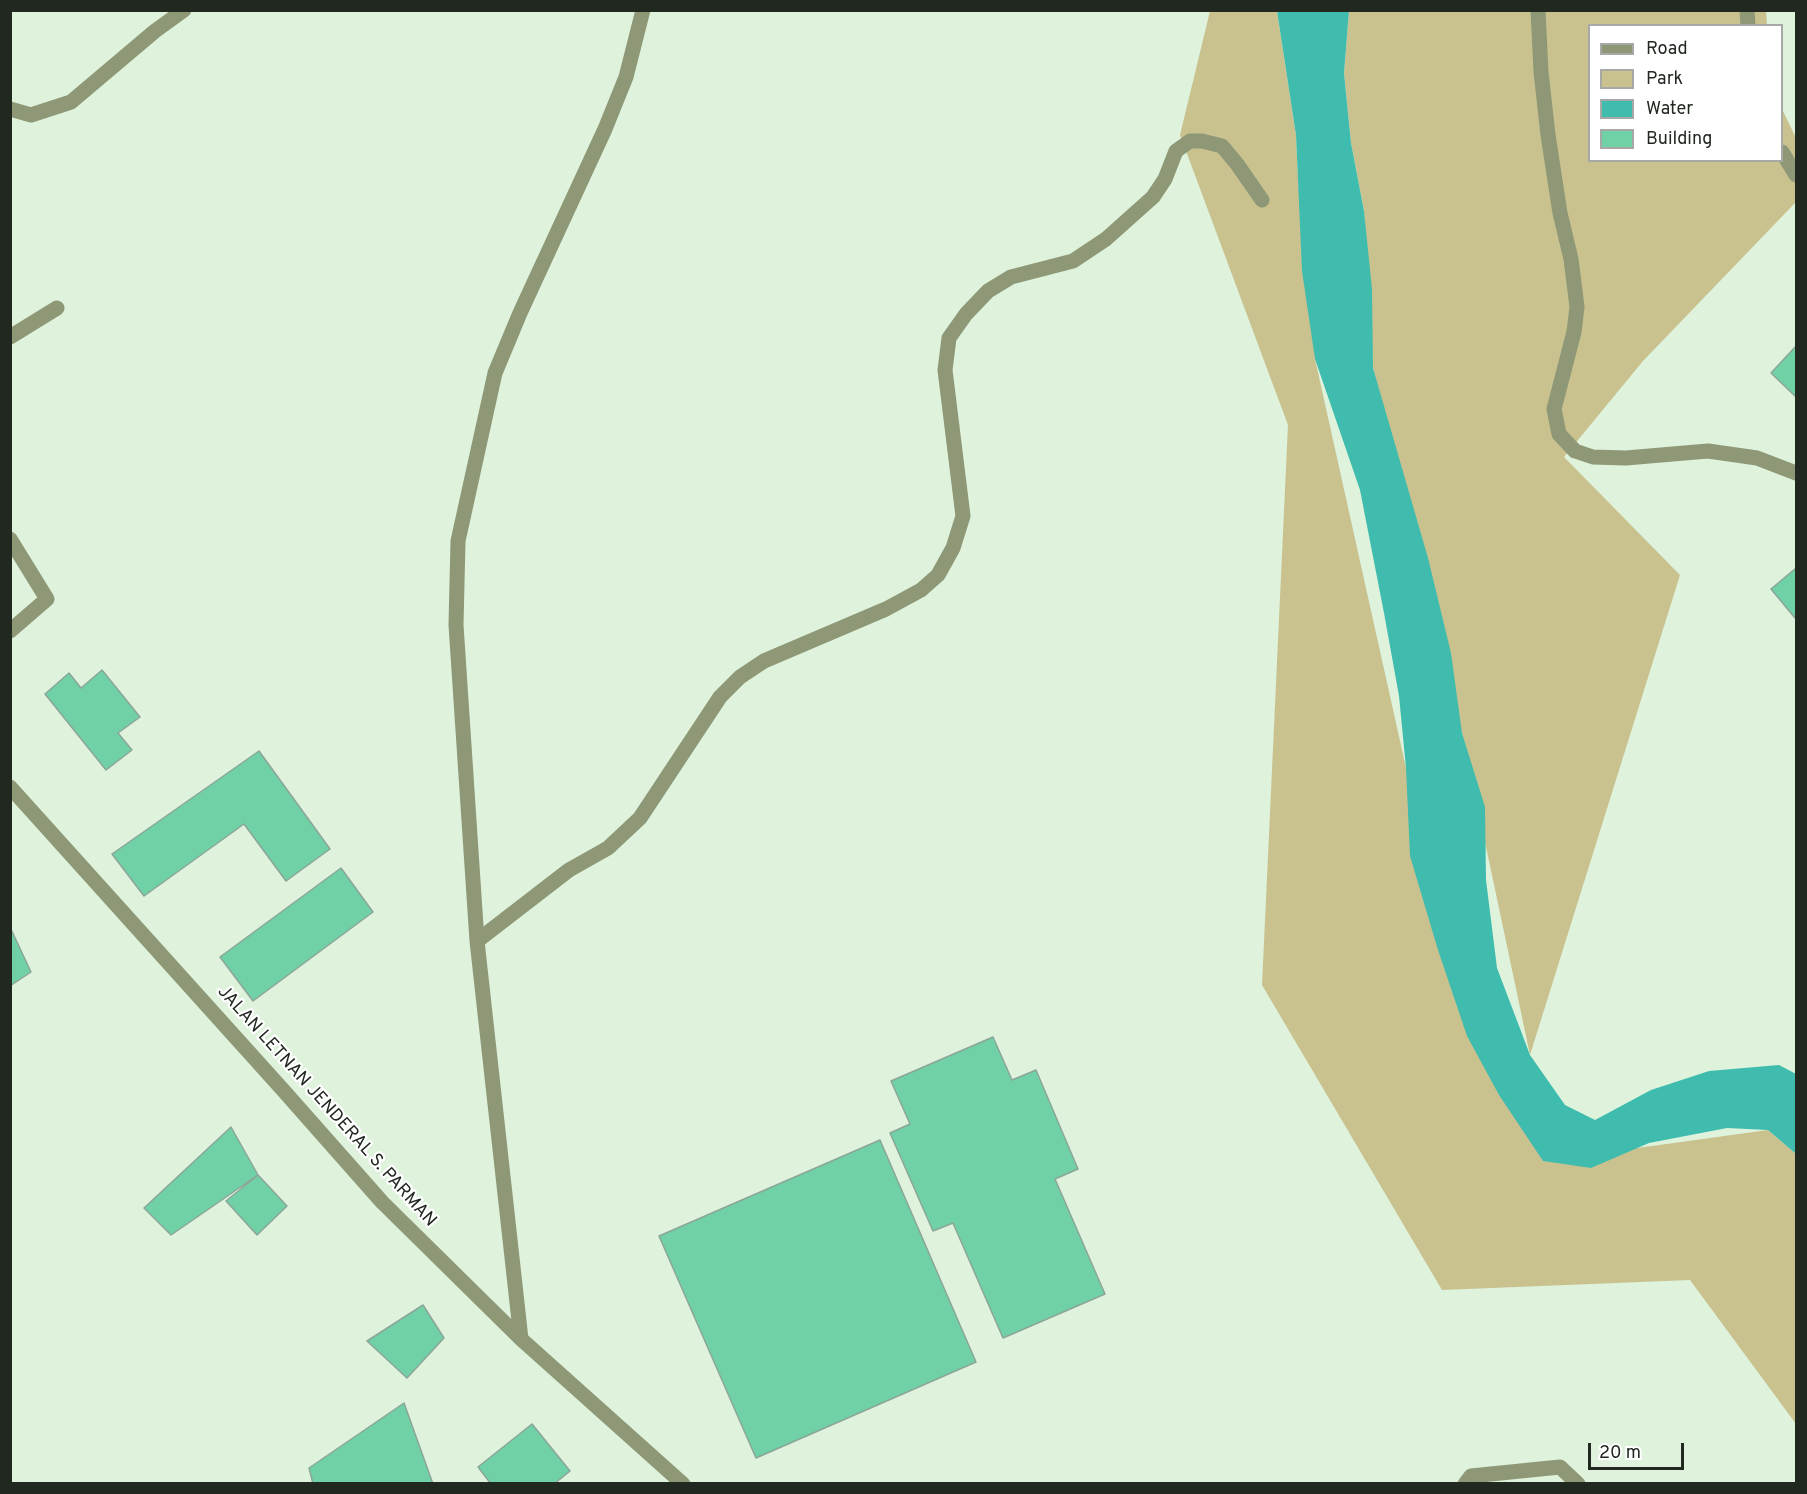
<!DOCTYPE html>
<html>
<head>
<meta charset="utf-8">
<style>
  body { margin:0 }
  #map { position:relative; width:1807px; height:1494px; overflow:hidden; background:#def2dc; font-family:Overpass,sans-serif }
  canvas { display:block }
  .frame { position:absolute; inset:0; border:12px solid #212820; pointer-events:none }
  .legend { position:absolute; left:1588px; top:24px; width:195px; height:138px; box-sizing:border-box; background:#fff; border:2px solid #a6a9a6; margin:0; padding:8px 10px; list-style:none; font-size:18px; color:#212820 }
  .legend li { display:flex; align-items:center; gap:12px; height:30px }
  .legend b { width:30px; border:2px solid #a6a9a6 }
  .scale { position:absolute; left:1588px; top:1443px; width:96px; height:27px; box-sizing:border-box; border:3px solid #212820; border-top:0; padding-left:8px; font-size:18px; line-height:21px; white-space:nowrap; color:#212820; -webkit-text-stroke:4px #fff; paint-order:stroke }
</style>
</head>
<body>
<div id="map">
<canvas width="1807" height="1494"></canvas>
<div class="frame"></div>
<ul class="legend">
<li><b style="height:8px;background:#8e9876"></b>Road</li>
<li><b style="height:16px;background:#c9c28f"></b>Park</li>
<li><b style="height:16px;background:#3fbcae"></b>Water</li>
<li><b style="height:16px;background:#70d0a6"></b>Building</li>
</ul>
<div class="scale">20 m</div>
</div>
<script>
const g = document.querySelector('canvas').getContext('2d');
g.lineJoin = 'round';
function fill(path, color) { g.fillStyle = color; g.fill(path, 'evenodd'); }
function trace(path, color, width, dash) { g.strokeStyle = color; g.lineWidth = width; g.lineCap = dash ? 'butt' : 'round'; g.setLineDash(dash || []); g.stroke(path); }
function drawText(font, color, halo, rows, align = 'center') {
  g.font = font + ' Overpass,sans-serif'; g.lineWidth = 4.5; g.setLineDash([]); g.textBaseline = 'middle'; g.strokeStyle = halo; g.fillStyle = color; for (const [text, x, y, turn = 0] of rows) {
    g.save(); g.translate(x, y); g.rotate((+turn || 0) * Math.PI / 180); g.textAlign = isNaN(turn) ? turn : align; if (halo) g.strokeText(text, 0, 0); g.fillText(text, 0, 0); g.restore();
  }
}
const green = new Path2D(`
  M 1210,11 L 1277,11 L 1296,135 L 1298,179 L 1315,359 L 1406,768 L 1543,1161 L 1768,1130 L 1796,1154 L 1796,1424 L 1690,1280 L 1442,1290 L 1262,985 L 1288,425 L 1180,135 Z
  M 1349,11 L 1766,11 L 1767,25 L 1590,26 L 1590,160 L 1782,160 L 1782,109 L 1796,138 L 1796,202 L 1643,361 L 1564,457 L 1680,575 L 1530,1055 L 1462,733 L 1373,368 L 1364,211 L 1351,143 L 1344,73 Z`);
const water = new Path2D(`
  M 1277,11 L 1349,11 L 1344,73 L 1351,143 L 1364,211 L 1372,289 L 1373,368 L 1428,558 L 1451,653 L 1462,733 L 1485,807 L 1486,880 L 1497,968 L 1530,1055 L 1565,1105 L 1595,1120 L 1651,1090 L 1709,1071 L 1779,1065 L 1796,1074 L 1796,1154 L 1768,1130 L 1727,1128 L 1649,1143 L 1591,1168 L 1543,1161 L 1499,1095 L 1467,1036 L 1438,950 L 1410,856 L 1406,768 L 1399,696 L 1384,613 L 1360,490 L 1315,359 L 1302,271 L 1296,135 Z`);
const building = new Path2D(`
  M 1796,346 L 1796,397 L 1771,373 Z
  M 1796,568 L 1796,617 L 1795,618 L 1771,589 Z
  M 102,670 L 140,717 L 118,733 L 132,750 L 106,770 L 45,694 L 69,673 L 81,688 Z
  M 259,751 L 330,849 L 286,881 L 244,824 L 144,896 L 112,854 Z
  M 341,868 L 373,912 L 253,1001 L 220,957 Z
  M 10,927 L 31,972 L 10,986 Z
  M 993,1037 L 1012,1080 L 1036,1070 L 1078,1169 L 1055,1179 L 1105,1294 L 1003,1338 L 953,1223 L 933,1231 L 890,1133 L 910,1124 L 891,1081 Z
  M 231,1127 L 258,1175 L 171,1235 L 144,1208 Z
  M 880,1140 L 976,1362 L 756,1458 L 659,1236 Z
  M 258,1175 L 287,1206 L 257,1235 L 226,1201 Z
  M 423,1305 L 444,1338 L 407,1378 L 367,1341 Z
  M 404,1403 L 433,1484 L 313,1484 L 309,1468 Z
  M 532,1424 L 570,1471 L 554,1484 L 491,1484 L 478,1467 Z`);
const minor = new Path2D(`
  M 1538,10 L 1541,72 L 1548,135 L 1560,213 L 1571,259 L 1577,307 L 1574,332 L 1554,409 L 1559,434 L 1575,451 L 1593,457 L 1626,458 L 1708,451 L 1757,458 L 1796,473
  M 1747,10 L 1748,26
  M 10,109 L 31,115 L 71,102 L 155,31 L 184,10
  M 1782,152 L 1796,175
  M 10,337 L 57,308
  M 10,539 L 47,599 L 10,631
  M 10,787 L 283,1090 L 382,1202 L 521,1339 L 683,1484
  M 477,941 L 569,870 L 608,848 L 640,818 L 720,697 L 740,677 L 764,661 L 886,609 L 921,590 L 938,575 L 953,548 L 963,516 L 945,370 L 949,338 L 966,314 L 988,291 L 1011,277 L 1073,261 L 1106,239 L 1153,197 L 1165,179 L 1176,151 L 1190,141 L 1202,141 L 1222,146 L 1237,164 L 1262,200
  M 521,1339 L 477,941 L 456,625 L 458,541 L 495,373 L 520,313 L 605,129 L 626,77 L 643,10
  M 1465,1484 L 1471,1476 L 1560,1467 L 1578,1484`);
const streetNames = [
  ["JALAN LETNAN JENDERAL S. PARMAN",326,1107,48]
];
fill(green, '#c9c28f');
fill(water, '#3fbcae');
fill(building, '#70d0a6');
trace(building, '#8ba699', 1.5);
trace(minor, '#8e9876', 15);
drawText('18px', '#212820', '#fff', streetNames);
</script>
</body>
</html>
